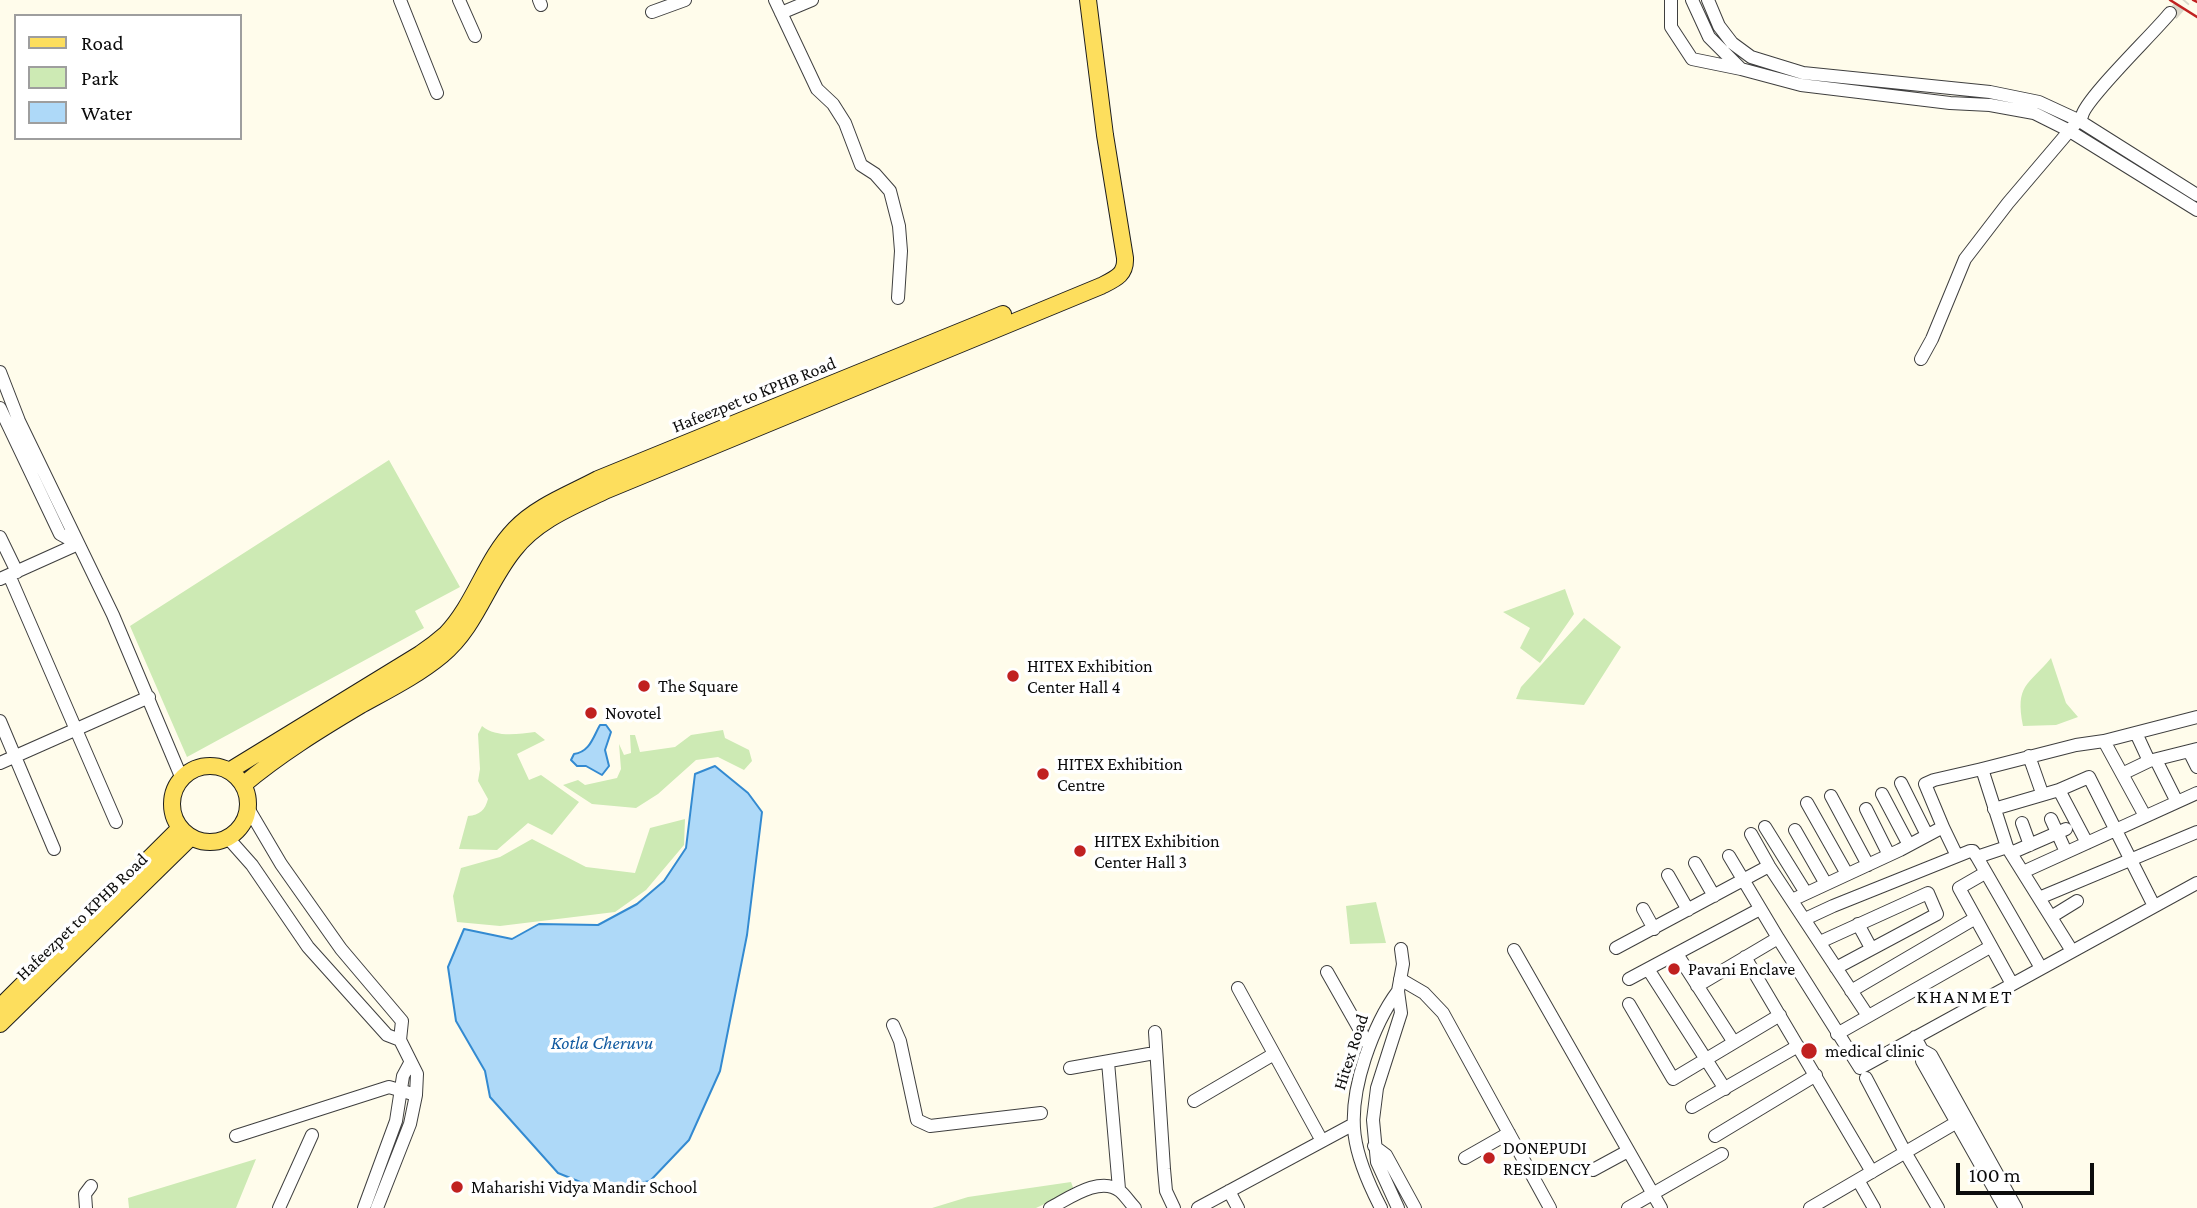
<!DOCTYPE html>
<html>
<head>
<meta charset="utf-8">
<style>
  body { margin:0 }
  #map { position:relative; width:2197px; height:1208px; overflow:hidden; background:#fffceb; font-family:"Crimson Pro",serif }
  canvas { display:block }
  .legend { position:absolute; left:14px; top:14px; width:228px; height:126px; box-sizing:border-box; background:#fff; border:2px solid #9e9e9e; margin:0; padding:9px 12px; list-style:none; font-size:21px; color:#0c0c0c }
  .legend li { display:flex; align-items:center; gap:14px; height:35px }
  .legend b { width:35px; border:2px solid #9e9e9e }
  .scale { position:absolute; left:1956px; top:1163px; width:138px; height:32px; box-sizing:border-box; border:4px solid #0c0c0c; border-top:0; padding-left:9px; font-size:21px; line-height:24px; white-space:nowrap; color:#0c0c0c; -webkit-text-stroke:5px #fff; paint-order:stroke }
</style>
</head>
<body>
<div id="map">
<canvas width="2197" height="1208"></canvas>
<ul class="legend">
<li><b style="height:9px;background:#fdde5d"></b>Road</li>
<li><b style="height:19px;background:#cdeab4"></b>Park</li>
<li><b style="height:19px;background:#aed9f8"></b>Water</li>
</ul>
<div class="scale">100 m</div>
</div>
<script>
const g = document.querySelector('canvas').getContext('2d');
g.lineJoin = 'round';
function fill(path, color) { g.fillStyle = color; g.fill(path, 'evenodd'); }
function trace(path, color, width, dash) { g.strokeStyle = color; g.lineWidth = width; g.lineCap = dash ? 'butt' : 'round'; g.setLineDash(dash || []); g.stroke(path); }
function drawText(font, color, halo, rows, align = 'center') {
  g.font = font + ' "Crimson Pro",serif'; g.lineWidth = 7; g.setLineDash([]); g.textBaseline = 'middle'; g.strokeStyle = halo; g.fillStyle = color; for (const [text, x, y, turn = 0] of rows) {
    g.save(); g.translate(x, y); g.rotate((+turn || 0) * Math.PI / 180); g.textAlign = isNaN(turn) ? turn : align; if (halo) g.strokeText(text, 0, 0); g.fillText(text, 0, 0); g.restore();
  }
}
const green = new Path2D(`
  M 389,460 L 460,587 L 415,611 L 424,628 L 187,757 L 130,626 Z
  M 1565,589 L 1574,614 L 1540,663 L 1520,648 L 1530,628 L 1503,612 Z
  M 1584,618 L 1621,647 L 1584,705 L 1516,699 L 1521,687 Z
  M 2051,658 L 2066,703 L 2078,717 L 2056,725 L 2023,726 C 2015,684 2028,686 2051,658 Z
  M 482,726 C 496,738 518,734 535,732 L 545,740 L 517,754 L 529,780 L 541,775 L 579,802 L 552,835 L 528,823 L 497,850 L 459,849 L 468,816 C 480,815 485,810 488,799 L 478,781 L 480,769 L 478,734 Z
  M 723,730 L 725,738 L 749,750 L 752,761 L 744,770 L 718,757 L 696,760 L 658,794 L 636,808 L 592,804 L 563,785 L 578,780 L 585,785 L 617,778 L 621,769 L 619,744 L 624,755 L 631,753 L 630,735 L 635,735 L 640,752 L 675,747 L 691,735 Z
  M 685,819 L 684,845 L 646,890 L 615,912 L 500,926 L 457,922 L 453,896 L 461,868 L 500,857 L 532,839 L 586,867 L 635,873 L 650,828 Z
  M 1376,902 L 1386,943 L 1350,944 L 1346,906 Z
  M 256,1159 L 236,1208 L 129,1208 L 128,1198 Z
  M 1071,1182 L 1074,1190 L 1036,1208 L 932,1208 L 968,1197 Z`);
const water = new Path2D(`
  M 600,725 L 606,725 L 611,732 L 605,750 L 609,766 L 602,775 L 586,766 L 577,766 L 571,760 L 574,754 C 590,752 593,737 600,725 Z
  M 715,766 L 748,793 L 762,812 L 747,935 L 720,1071 L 689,1140 L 650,1181 L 600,1190 L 558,1173 L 490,1097 L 485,1071 L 456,1021 L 448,967 L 464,929 L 512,939 L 539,924 L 598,925 L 637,904 L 664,881 L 686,848 L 695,774 Z`);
const minorTunnel = new Path2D(`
  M 2172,15 L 2185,0`);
const minor = new Path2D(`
  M 400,0 L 437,93
  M 459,0 L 475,36
  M 539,0 L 541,5
  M 775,0 L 817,89 L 833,104 L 845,123 L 861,165 L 875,174 L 890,191 L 899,226 L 901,251 L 898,298
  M 1671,0 L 1671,27 L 1692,59 L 1741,69
  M 1692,0 L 1709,37 L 1741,69 L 1801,85 L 1950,103 L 1990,105 L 2034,113 L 2068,130 L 2197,210
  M 1708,0 L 1719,26 L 1732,43 L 1751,57 L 1803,73 L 1990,92 L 2039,102 L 2078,120 L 2197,195
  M 652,12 L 685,0
  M 781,13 L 812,0
  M 1921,359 L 1932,339 L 1965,259 L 2008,203 L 2082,116 C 2085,99 2154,33 2170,13
  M 0,372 L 19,421 L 113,615 L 182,779
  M 0,408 L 60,534 L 78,544
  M 0,537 L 17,572
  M 9,575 L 116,822
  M 0,579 L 78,544
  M 0,721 L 54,849
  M 2136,733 L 2149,761 L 2197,749
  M 2189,751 L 2197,767
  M 2029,756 L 2042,793
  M 2156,760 L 2177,802
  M 0,763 L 149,697
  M 2122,774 L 2149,761
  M 1901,783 L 1927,835
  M 2059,790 L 2089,777 L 2154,906
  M 1882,794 L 1909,845
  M 1831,796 L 1868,865
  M 1807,803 L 1847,874
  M 248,808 L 281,864 L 341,949 L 402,1021 L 400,1040 L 417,1074 L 416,1095 L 410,1124 L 377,1208
  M 1866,809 L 1889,855
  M 1994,809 L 2059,790 L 2087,843
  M 2145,816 L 2104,741 L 2197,717
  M 2051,819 L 2066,852
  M 2022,823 L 2030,845
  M 1765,827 L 1806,893
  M 1943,827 L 1925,784 L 1934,780 L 1982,769
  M 1795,830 L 1826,884
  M 1751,834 L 1769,866 L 1868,1016
  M 228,838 L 252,865 L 308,947 L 387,1035 L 400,1040
  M 2007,847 L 1982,769 L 2076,745 L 2104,741
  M 2011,853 L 2066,829
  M 1729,856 L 1778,938 L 1860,1068 L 2197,883
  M 1977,857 L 2041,968
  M 1695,863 L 1714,896
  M 2023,872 L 2197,793
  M 1985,873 L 1959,888 L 2012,984
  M 1668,875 L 1688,910
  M 2039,898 L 2197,832
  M 1792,900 L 1900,850 L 1943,827 L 1957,856
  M 1643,909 L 1654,929
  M 2051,917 L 2077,901
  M 1805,919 L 1833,906 L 1970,851 L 1973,851 L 1977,857 L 2007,847 L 2072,951
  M 1858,924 L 1871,948
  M 1820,942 L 1928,893 L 1937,914 L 1836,968
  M 1616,948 L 1769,866
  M 1514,950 L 1661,1208
  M 1677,954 L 1733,1041
  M 1745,957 L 1872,1172
  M 1648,969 L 1725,1089
  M 1327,972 L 1369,1046
  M 1400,979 L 1424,993 L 1443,1013 L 1550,1208
  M 1629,979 L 1760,909
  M 1697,986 L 1778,938
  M 1238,988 L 1322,1141
  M 1851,991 L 1974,919
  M 1629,1004 L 1673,1079 L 1780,1015
  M 893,1025 L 900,1041 L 917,1120 L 930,1126 L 1041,1113
  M 1155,1032 L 1164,1169 L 1166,1191 L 1174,1208
  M 1837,1034 L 1990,947
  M 1915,1037 L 1922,1050 L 1922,1061 L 2005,1208
  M 1922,1050 L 1931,1055 L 2016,1208
  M 1108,1062 L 1119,1189
  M 1070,1068 L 1149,1054
  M 1866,1078 L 1905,1152 L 1938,1208
  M 1194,1101 L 1274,1054
  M 1692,1107 L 1798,1046
  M 236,1136 L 389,1087 L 416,1095
  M 1715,1136 L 1816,1075
  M 1374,1146 L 1386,1155 L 1415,1208
  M 1465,1158 L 1509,1133
  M 1593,1170 L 1628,1151
  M 1858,1180 L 1874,1208
  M 1229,1191 L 1238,1208
  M 86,1208 L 85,1194 L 91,1186
  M 279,1208 L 312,1135
  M 364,1208 L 396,1121 L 403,1076 L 410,1063
  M 1050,1208 C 1068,1199 1100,1175 1120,1191 C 1125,1195 1130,1203 1135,1208
  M 1198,1208 L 1352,1125
  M 1381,1208 C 1352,1152 1345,1119 1365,1058 C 1373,1034 1383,1011 1398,991
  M 1398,1208 L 1377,1162 L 1373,1120 L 1377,1088 L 1401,1013 L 1398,991 L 1403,964 L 1401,949
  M 1628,1208 L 1722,1154
  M 1810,1208 L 1964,1118`);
const major = new Path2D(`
  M172 804a38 38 0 1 1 76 0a38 38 0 1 1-76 0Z
  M 229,771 L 420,654 C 429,648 438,641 446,634 C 475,604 485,560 515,529 C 537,506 570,494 598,479 L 1003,314
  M 243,785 C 280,754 319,730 361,705 C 388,690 418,675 442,655 C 476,627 487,583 514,550 C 537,520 574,506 607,490 L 1101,286 C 1115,279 1126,275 1125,258 L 1105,135 L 1088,0
  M 0,1007 L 180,828
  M 0,1024 L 191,837`);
const rail = new Path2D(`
  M 2170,0 L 2197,17
  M 2193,0 L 2197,2`);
const markers = [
  [1013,676,7,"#c02120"],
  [644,686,7,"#c02120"],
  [591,713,7,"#c02120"],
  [1043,774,7,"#c02120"],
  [1080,851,7,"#c02120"],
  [1674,969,7,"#c02120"],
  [1809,1051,9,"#c02120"],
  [1489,1158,7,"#c02120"],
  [457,1187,7,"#c02120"]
];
const streetNames = [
  ["Hafeezpet to KPHB Road",754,395,-22],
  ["Hafeezpet to KPHB Road",82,917,-44],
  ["Hitex Road",1351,1052,-72]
];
const poiNames = [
  ["HITEX Exhibition",1027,666],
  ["Center Hall 4",1027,687],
  ["The Square",658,686],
  ["Novotel",605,713],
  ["HITEX Exhibition",1057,764],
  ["Centre",1057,785],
  ["HITEX Exhibition",1094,841],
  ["Center Hall 3",1094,862],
  ["Pavani Enclave",1688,969],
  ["medical clinic",1825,1051],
  ["DONEPUDI",1503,1148],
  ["RESIDENCY",1503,1169],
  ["Maharishi Vidya Mandir School",471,1187]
];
const neighbourhoodNames = [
  ["KHANMET",1965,997]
];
const waterNames = [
  ["Kotla Cheruvu",602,1043]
];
fill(green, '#cdeab4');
fill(water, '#aed9f8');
trace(water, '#338ad1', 2);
trace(minorTunnel, '#dbd8ca', 12, [12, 6]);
trace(minor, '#3f3f3f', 14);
trace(major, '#1d1d1d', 18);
trace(minor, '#fff', 12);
trace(major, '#fdde5d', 16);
trace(rail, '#c02120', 2.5);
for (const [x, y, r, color] of markers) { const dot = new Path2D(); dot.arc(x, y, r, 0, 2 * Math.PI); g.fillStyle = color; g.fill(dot); trace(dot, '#fff', 2.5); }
drawText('18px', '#0c0c0c', '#fff', streetNames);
drawText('18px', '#0c0c0c', '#fff', poiNames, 'left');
g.letterSpacing = '2px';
drawText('19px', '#0c0c0c', '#fff', neighbourhoodNames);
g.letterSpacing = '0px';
drawText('italic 19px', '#125ba1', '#fff', waterNames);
</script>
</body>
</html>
